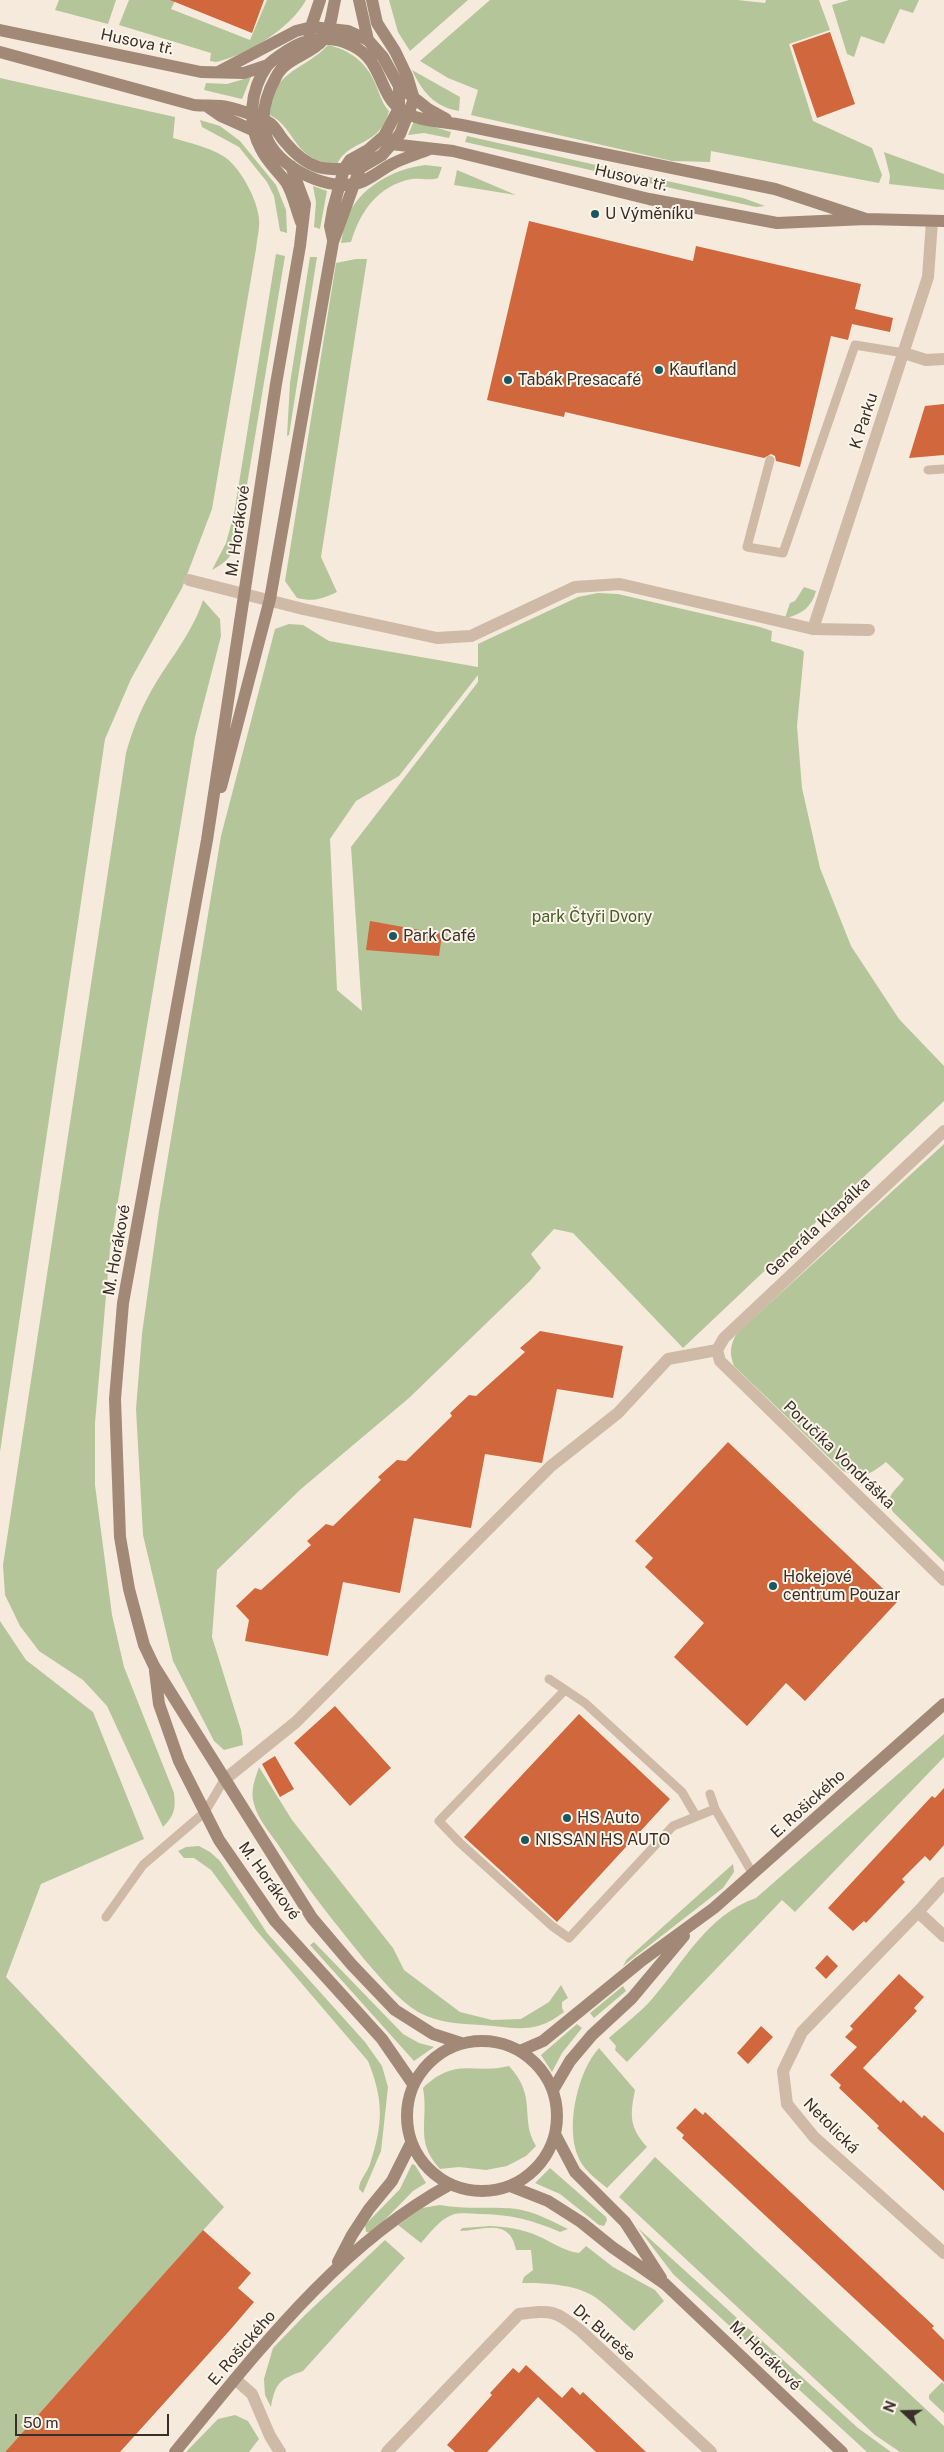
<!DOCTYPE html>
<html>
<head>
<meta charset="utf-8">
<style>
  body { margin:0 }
  #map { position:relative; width:944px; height:2452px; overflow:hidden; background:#f5eadc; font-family:"Public Sans",sans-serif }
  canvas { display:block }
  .north { position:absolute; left:879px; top:2387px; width:50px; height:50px; -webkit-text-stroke:4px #fbf4e9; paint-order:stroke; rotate:291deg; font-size:14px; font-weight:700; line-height:20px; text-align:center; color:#3a2e28 }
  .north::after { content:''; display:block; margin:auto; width:18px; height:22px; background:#3a2e28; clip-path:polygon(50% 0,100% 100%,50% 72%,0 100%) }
  .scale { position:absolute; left:15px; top:2414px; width:154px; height:22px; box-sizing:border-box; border:2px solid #3a2e28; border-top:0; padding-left:6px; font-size:15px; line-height:18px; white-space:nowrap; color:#3a2e28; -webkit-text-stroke:4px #fbf4e9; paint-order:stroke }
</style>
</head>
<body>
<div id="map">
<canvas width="944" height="2452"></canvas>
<div class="north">N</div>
<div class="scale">50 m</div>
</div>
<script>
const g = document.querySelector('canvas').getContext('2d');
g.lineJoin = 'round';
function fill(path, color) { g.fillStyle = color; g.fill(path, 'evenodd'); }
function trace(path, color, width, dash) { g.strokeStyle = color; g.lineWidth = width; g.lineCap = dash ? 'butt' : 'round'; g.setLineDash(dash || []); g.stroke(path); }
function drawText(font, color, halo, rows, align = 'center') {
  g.font = font + ' "Public Sans",sans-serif'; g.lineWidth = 4; g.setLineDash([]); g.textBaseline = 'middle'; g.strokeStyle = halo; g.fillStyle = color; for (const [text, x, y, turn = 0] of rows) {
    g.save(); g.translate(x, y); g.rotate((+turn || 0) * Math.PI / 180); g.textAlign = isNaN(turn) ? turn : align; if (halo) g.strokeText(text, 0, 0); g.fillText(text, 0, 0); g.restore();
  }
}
const green = new Path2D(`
  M 59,0 L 116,0 L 108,24 L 55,10 Z
  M 129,0 L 173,0 L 175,1 L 171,9 L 250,40 L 267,0 L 306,0 C 290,29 247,55 216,62 L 210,61 L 211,53 L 119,25 Z
  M 389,0 L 468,0 L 410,51 L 398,32 Z
  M 490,0 L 737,0 L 765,3 L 766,0 L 819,0 L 830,30 L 789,44 L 813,121 L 872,148 L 882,175 L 879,183 L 711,151 L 710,162 L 672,161 L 471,115 L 478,90 L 448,78 L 420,61 Z
  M 849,0 L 919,0 L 913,13 L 900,9 L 884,44 L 861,36 L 854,57 L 847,54 L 832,5 Z
  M 328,45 C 350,50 366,62 375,83 C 380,94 381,102 389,111 C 380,147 349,139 337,164 C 292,161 298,130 270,115 C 271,70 304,71 328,45 Z
  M 412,70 L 460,97 L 459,111 C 434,107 422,91 412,70 Z
  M 251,77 L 242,99 L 204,90 L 206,83 L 227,84 Z
  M 0,78 L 175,117 L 173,138 C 190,143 208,147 223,156 C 239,165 258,200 259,219 C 260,228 257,239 256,249 L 212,509 L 182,588 L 131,679 L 105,739 L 0,1452 Z
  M 200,120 L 220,126 L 240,141 L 276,185 L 286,210 L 287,233 L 280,231 L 274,196 L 267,182 L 239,147 L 202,127 Z
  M 414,121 L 451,132 L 449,138 L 424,133 L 408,135 Z
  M 467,136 L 743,198 L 765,206 L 756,207 L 465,142 Z
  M 884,152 L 944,174 L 944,190 L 889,184 L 890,176 Z
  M 425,165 L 442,167 L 438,178 C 430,181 420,178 412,179 C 378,185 360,212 351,242 L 341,243 C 343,235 343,227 346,220 C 358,188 393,169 425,165 Z
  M 457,170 L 516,195 L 454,185 Z
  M 313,186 L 327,191 L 320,229 L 314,227 L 316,202 Z
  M 276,254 L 285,256 L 238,539 C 233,555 227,562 212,570 L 226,543 L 234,514 Z
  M 310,257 L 317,257 L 289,435 L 287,436 L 290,383 Z
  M 356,259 L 367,259 L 321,557 L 337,592 C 322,599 314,602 297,598 L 285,581 L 336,263 Z
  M 804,587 L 816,591 C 812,607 801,615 785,618 L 790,603 L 795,601 Z
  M 598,593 L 618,594 L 760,627 L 772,631 L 771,641 L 802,650 L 804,652 L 797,726 L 802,788 L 820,868 L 851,946 L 899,1019 L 944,1066 L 944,1101 L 683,1348 L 573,1233 L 554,1229 L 531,1254 L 541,1268 L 530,1281 L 409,1398 L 301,1489 L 217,1570 L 212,1637 L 241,1730 L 243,1745 L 224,1750 L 214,1741 L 173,1661 L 143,1535 L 136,1409 L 142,1334 L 159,1211 L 221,836 L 275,629 L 289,624 L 303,625 L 329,641 L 478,667 L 478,644 L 578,597 ZM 478,675 L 478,682 L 351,847 L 362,1011 L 337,990 L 330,839 L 356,801 L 399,776 Z
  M 203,600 L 220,619 L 221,636 L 195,737 L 110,1249 L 95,1423 L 95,1485 L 112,1615 L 124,1667 L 174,1793 C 176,1809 174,1816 163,1827 L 107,1706 L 83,1680 L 39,1651 L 20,1626 L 5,1595 L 3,1565 L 126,753 C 132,732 139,713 149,695 C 166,663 192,635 203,600 Z
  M 944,1144 L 944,1562 L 893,1512 C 884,1495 895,1492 904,1479 L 886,1462 C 870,1475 862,1479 843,1471 L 734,1366 C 729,1353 730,1345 737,1333 Z
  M 0,1621 L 26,1660 L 93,1712 L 144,1839 L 41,1884 L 6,1977 L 224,2207 L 5,2452 L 0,2452 Z
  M 944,1734 L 944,1757 L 795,1912 L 782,1900 L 627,2062 L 615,2050 L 616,2046 L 609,2038 C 623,2025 640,2013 652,1999 C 684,1962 707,1915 756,1898 Z
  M 259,1767 L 292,1820 L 393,1948 L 404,1970 L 460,2012 L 492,2020 L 521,2019 L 549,2002 L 561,1985 L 568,1998 L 562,2002 L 562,2008 L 564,2012 C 556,2018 548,2023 538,2026 C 519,2031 499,2026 481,2025 C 459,2024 439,2023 418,2012 C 397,1999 380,1977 364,1959 C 333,1921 304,1884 277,1843 C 269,1832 257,1817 254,1804 C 250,1791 255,1779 259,1767 Z
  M 199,1846 L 210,1852 L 220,1861 L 267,1933 L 365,2042 L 382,2066 L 388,2087 L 381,2151 L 363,2193 L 359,2189 C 359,2180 367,2173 370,2164 C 383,2124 384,2101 368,2061 L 255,1929 L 211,1870 L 194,1858 L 184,1858 L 178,1851 L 186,1847 Z
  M 733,1864 L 734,1872 L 723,1888 L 623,1966 L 627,1959 Z
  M 314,1942 L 403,2034 L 419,2043 L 434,2047 L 414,2061 L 310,1945 Z
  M 623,1986 L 626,1991 L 594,2018 L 590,2013 Z
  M 577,2024 L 582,2028 L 562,2053 L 552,2072 L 541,2055 Z
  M 599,2048 L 635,2090 C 630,2115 629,2127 647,2147 L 607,2188 C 596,2179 582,2169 577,2154 C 566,2124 578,2071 599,2048 Z
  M 509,2066 C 538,2097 519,2118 536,2146 L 526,2156 L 507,2166 L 486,2170 L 459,2167 L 440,2169 C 414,2141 429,2121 423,2088 C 456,2056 474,2075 509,2066 Z
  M 655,2157 L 944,2426 L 944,2452 L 900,2452 L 875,2435 L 619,2197 Z
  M 412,2164 L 415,2165 L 426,2183 L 413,2191 L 372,2233 L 366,2232 L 365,2225 L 400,2189 Z
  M 550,2168 L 606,2217 L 607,2220 L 604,2226 L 599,2225 L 560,2194 L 535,2183 Z
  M 440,2205 C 466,2210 492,2206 517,2209 C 535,2212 552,2221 568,2229 L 560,2232 C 533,2220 509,2214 479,2214 C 470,2214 460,2212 452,2215 C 440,2219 429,2234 421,2243 L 398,2225 L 422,2208 Z
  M 491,2226 C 507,2227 523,2229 538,2236 C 552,2242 563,2251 579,2253 L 586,2246 L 613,2267 L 655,2290 L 664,2301 L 634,2331 C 621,2320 609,2307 595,2297 C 575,2284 545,2283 522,2283 L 524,2277 L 533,2270 L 531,2250 L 516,2250 C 510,2217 483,2230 460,2231 L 462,2228 Z
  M 638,2228 L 858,2428 L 891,2452 L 867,2452 L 673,2274 Z
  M 385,2240 L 405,2258 L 303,2371 C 280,2379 275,2383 271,2407 L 265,2395 L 264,2379 L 273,2348 L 305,2315 Z
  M 942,2382 L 944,2384 L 944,2413 L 929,2399 L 929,2395 Z
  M 235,2415 L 248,2421 L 259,2439 L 249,2452 L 186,2452 L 218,2419 Z`);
const building = new Path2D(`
  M 170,0 L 264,0 L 252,33 Z
  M 830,32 L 855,104 L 817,118 L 792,45 Z
  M 529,221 L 693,261 L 696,246 L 861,284 L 855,309 L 893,318 L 890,332 L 852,324 L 848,340 L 831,336 L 800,467 L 776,461 L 775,456 L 771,454 L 764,458 L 565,412 L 564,417 L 487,400 Z
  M 944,404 L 944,455 L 909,458 L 925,406 Z
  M 370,921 L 442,934 L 439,956 L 366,950 Z
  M 540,1331 L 623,1346 L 613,1398 L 557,1389 L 542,1463 L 485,1454 L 471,1528 L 414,1518 L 400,1593 L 343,1582 L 328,1656 L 245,1641 L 249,1620 L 236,1606 L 255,1588 L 261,1590 L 311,1545 L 307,1541 L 326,1524 L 333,1526 L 381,1480 L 378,1477 L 397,1460 L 406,1461 L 452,1416 L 450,1413 L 469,1395 L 476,1396 L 525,1352 L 520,1348 Z
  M 728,1442 L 897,1602 L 805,1701 L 786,1683 L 747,1726 L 674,1657 L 704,1623 L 645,1567 L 653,1558 L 635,1541 Z
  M 335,1706 L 391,1768 L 350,1806 L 294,1743 Z
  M 579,1714 L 670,1799 L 557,1922 L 464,1837 Z
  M 275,1756 L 294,1789 L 280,1797 L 262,1764 Z
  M 944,1788 L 944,1845 L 930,1861 L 925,1856 L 902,1879 L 905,1882 L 866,1923 L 864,1921 L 853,1931 L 828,1908 L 932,1796 L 935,1798 Z
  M 827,1955 L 838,1966 L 826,1979 L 815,1968 Z
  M 899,1974 L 924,1997 L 914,2008 L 917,2011 L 863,2068 L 901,2103 L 903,2100 L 922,2118 L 924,2115 L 944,2133 L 944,2191 L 877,2128 L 879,2126 L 839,2088 L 841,2085 L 830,2075 L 857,2047 L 845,2037 L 853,2029 L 850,2026 Z
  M 761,2026 L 773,2037 L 748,2064 L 737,2053 Z
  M 695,2108 L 703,2115 L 705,2112 L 934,2326 L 932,2328 L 944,2340 L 944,2382 L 682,2138 L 684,2135 L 676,2128 Z
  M 203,2230 L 251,2273 L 238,2288 L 254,2302 L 230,2330 L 120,2452 L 5,2452 Z
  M 526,2365 L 562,2398 L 572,2387 L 580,2395 L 583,2392 L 646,2452 L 596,2452 L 538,2397 L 487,2452 L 455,2452 L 447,2445 L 492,2395 L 490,2393 L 513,2368 L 519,2373 Z`);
const lane = new Path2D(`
  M 770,460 L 747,547 L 783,553 L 855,345 L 904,353
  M 928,470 L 944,469
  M 549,1679 L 585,1703 L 682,1792 L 696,1816
  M 565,1690 L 439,1821 L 460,1843 L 552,1926 L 569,1938 L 673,1826 L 715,1809
  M 710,1794 L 715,1809 L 753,1874
  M 106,1917 L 143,1865 L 205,1812 L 224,1780`);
const street = new Path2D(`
  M 904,353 L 926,360 L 944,359
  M 189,580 L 303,609 L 437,638 L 471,636 L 575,587 L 620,584 L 813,629 L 869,630
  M 813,629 L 928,277 L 932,221
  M 717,1350 L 720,1361 L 944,1580
  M 717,1350 L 724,1338 L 944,1131
  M 224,1780 L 296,1722 L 551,1466 L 618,1413 L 668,1359 L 717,1350
  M 918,1912 L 944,1883
  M 944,1936 L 918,1912 L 802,2032 L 783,2071 L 787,2104 L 814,2137 L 944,2253
  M 235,2379 L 252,2394 L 270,2436 L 280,2452
  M 387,2452 L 519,2314 C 553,2310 554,2310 581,2331 L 711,2452`);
const secondary = new Path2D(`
  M 335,0 C 332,12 331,30 323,40 C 310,55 285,58 276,77 C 266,95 260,116 266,136 C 276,166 324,190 354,184 C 368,182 381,169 394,163 C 406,157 418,154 430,149
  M 0,30 L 201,72 L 244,73 L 268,65
  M 309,33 L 320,0
  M 0,52 L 194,105 C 203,106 212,105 221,106 C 232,107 262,117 271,124 C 277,129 280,137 285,142 C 309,171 325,171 360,168
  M 220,71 L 296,31 L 312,27 L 348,31 L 368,40
  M 409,94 L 428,109 L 446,119
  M 208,107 L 221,116 L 257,132
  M 391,144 L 453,151 L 649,199 L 777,223 L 866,219 L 944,221
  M 291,166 L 305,204 L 300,246 L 276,384 L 207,840 L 123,1303 L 115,1399 L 120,1537 L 129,1589 L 144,1645 L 154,1666 L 312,1918 L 352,1965 L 395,2010 L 433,2034 L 461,2043
  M 301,222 C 296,209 293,193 286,182 C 278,171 267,162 261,149 C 247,124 250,90 267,66 C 272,60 282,54 288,50 C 308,37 332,35 353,46 C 383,61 378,92 400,109 C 417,122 441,121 462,125 L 775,189 L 866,219
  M 333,240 L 330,226 L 333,209 L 344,169 L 350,160 L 368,150 L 384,136 L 399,108 L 399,86 L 383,57 L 368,40 L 359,0
  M 221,787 L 270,599 L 333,242 L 360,168 L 382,155 L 400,134 L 414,99 L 407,76 L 395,51 L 377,23 L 372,0
  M 155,1671 L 159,1704 L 179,1761 L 219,1840 L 275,1921 L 382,2039 L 413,2084
  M407 2116a75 75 0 1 1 150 0a75 75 0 1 1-150 0Z
  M 520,2051 L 543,2041 L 640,1962 L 714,1908 L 944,1704
  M 553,2090 L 570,2061 L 592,2035 L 632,1998 L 684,1936
  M 555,2134 L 575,2172 L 625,2222 L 661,2278
  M 510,2186 L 548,2201 L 581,2222 L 612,2247 L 665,2284 L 842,2452
  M 338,2262 L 352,2235 L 369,2209 L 392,2181 L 411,2143
  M 175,2452 C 256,2354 336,2247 449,2185`);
const markers = [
  [595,214,5,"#195860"],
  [659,370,5,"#195860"],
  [508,380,5,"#195860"],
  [393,936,5,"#195860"],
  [773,1586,5,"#195860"],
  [567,1818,5,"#195860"],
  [525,1840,5,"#195860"]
];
const streetNames = [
  ["Husova tř.",137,42,12],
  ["Husova tř.",631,178,13],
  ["K Parku",864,421,-72],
  ["M. Horákové",238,531,-82],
  ["Generála Klapálka",818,1227,-43],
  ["M. Horákové",117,1250,-80],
  ["Poručíka Vondráška",839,1455,44],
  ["E. Rošického",808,1804,-42],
  ["M. Horákové",269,1881,54],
  ["Netolická",831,2126,45],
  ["Dr. Bureše",604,2333,41],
  ["E. Rošického",242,2348,-49],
  ["M. Horákové",765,2356,44]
];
const poiNames = [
  ["U Výměníku",605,214],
  ["Kaufland",669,370],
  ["Tabák Presacafé",518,380],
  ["Park Café",403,936],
  ["Hokejové",783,1577],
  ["centrum Pouzar",783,1595],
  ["HS Auto",577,1818],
  ["NISSAN HS AUTO",535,1840]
];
const parkNames = [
  ["park Čtyři Dvory",592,917]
];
fill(green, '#b5c59a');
fill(building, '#d1673d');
trace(lane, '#cebaa6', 9);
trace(street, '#cebaa6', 12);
trace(secondary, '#a28977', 12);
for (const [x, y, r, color] of markers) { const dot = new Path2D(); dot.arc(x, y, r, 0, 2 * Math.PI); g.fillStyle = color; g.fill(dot); trace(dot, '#fbf4e9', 2); }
drawText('16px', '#3a2e28', '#fbf4e9', streetNames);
drawText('16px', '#3a2e28', '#fbf4e9', poiNames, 'left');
drawText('16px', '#475b29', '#fbf4e9', parkNames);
</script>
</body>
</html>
